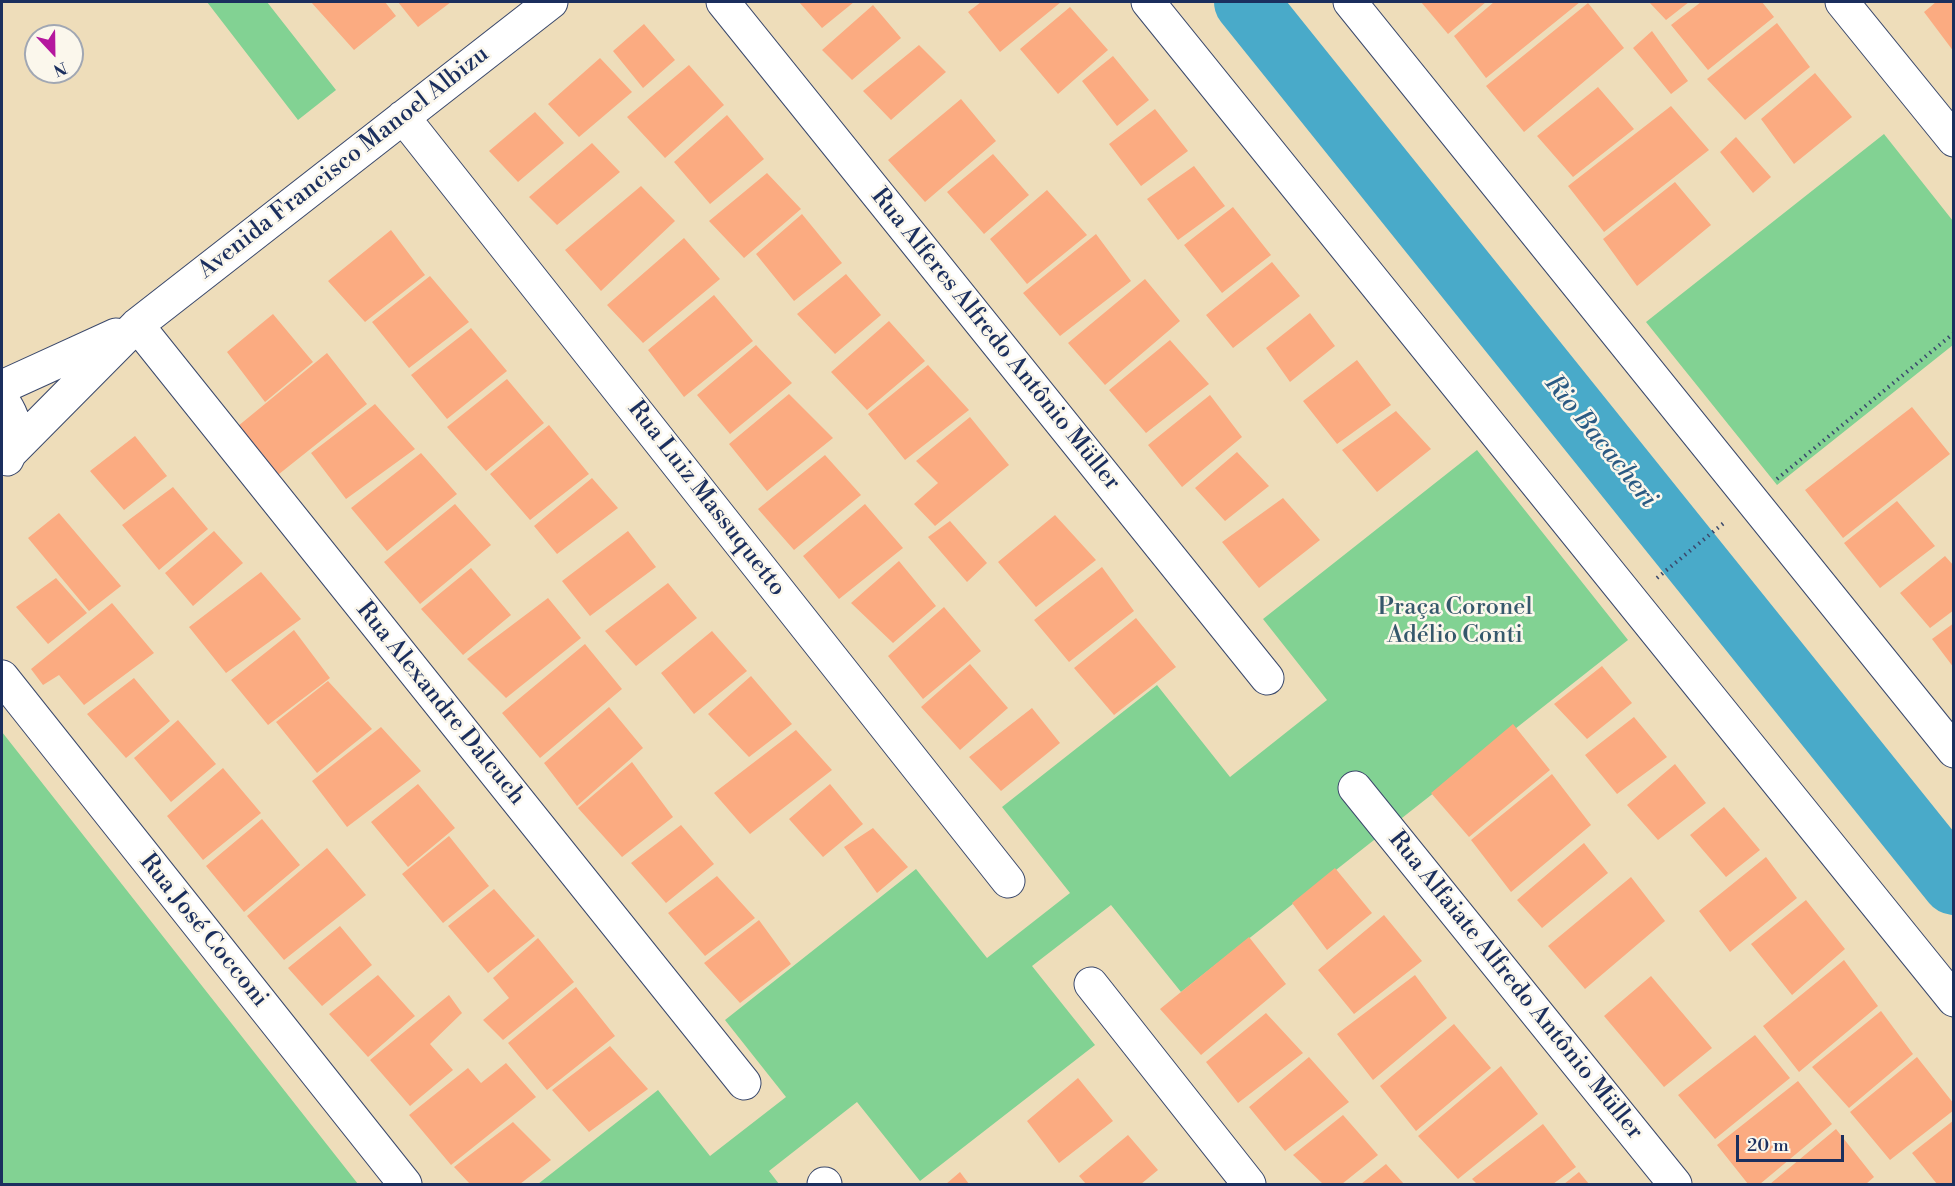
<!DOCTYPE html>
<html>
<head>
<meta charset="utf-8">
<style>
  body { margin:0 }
  #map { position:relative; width:1955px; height:1186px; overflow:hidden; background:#eeddba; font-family:"Libre Bodoni",serif }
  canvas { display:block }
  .frame { position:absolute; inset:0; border:3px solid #1b2f5e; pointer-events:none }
  .north { position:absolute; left:24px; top:24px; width:60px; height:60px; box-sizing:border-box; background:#fbf7ec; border:2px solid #a1a7b3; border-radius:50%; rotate:158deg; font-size:16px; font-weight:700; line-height:24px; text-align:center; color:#1b2f5e }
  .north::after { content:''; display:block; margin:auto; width:21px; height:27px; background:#b5179e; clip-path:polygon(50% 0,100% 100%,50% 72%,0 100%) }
  .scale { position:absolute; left:1736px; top:1135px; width:108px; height:27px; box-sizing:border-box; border:3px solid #1b2f5e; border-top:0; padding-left:8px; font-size:18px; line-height:21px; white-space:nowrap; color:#1b2f5e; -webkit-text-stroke:4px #fbf7ec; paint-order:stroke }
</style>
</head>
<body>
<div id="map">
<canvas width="1955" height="1186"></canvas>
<div class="frame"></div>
<div class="north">N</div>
<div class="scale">20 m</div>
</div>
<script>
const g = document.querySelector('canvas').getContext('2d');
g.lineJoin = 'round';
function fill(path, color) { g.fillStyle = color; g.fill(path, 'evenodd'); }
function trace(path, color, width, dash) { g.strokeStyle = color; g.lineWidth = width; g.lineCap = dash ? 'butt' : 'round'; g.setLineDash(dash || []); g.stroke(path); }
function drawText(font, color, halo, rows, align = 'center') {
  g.font = font + ' "Libre Bodoni",serif'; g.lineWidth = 5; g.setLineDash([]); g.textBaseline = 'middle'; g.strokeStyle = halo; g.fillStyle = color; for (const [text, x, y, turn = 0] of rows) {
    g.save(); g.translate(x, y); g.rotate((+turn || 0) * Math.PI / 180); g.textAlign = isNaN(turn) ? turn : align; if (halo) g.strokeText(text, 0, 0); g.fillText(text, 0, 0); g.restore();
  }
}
const green = new Path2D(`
  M 207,2 L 267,2 L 336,90 L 298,120 Z
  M 1884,134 L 1953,221 L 1953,345 L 1777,485 L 1646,322 Z
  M 1477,450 L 1628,640 L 1181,992 L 1111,905 L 1032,966 L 1095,1045 L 920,1181 L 857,1102 L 769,1171 L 779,1184 L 538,1184 L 658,1090 L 710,1156 L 786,1097 L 725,1020 L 916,869 L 987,958 L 1070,893 L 1002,807 L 1157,685 L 1230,777 L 1327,700 L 1263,619 Z
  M 2,732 L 358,1184 L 2,1184 Z`);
const river = new Path2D(`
  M 1246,2 L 1954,883`);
const building = new Path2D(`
  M 311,2 L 385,2 L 396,16 L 354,50 Z
  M 398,2 L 451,2 L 418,27 Z
  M 799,2 L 854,2 L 822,28 Z
  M 981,2 L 1061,2 L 1000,52 L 968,12 Z
  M 1421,2 L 1486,2 L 1448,34 Z
  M 1494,2 L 1580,2 L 1486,78 L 1454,36 Z
  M 1649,2 L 1689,2 L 1666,20 Z
  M 1701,2 L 1762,2 L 1774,17 L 1708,70 L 1671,25 Z
  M 1936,2 L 1954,2 L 1954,52 L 1924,12 Z
  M 1588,3 L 1624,48 L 1524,132 L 1486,86 Z
  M 873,5 L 901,38 L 852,80 L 822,50 Z
  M 1070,7 L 1108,50 L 1058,94 L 1020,49 Z
  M 1777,23 L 1810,67 L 1745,120 L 1707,79 Z
  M 644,24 L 675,60 L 643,88 L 613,51 Z
  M 1652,31 L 1688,81 L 1671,94 L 1633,48 Z
  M 919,45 L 946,72 L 891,120 L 863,91 Z
  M 1113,56 L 1149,100 L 1117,126 L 1082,81 Z
  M 600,58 L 632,92 L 579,137 L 548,104 Z
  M 689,65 L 724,105 L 665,158 L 627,117 Z
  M 1815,73 L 1852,117 L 1794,164 L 1761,119 Z
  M 1598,87 L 1634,129 L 1573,177 L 1537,136 Z
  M 961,99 L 996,141 L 925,202 L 888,160 Z
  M 1671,106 L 1709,150 L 1604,232 L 1568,186 Z
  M 1155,109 L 1188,151 L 1141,186 L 1109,144 Z
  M 535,112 L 564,143 L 518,182 L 489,151 Z
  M 727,115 L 764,159 L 710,204 L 674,162 Z
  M 1736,137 L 1771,177 L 1753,193 L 1720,152 Z
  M 592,143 L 620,172 L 557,225 L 529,197 Z
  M 993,154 L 1029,195 L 984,234 L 947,192 Z
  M 1194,166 L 1225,206 L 1178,240 L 1147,199 Z
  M 767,173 L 801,209 L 744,258 L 709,221 Z
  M 1675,182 L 1711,225 L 1637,286 L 1603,239 Z
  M 641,186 L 675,221 L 601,291 L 565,250 Z
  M 1047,190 L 1087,235 L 1027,284 L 990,239 Z
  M 1233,207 L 1271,255 L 1222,293 L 1184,245 Z
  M 802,214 L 842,263 L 794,301 L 756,254 Z
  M 391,230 L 425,275 L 365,322 L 328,281 Z
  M 1096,234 L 1131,281 L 1060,336 L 1023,293 Z
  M 684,238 L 720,279 L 643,343 L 607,305 Z
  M 1272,262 L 1300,296 L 1233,348 L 1206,315 Z
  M 846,274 L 881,315 L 835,354 L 797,314 Z
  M 430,276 L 469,322 L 409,368 L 372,322 Z
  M 1145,279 L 1180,321 L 1105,385 L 1068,343 Z
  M 714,295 L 753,341 L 684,397 L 648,350 Z
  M 1310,313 L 1335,346 L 1290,382 L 1266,348 Z
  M 273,314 L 313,362 L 265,402 L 227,352 Z
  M 889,321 L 925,361 L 867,410 L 831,372 Z
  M 471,328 L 507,371 L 447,419 L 411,375 Z
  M 1170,340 L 1209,384 L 1146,433 L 1109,390 Z
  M 756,345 L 792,383 L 730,434 L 697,395 Z
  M 327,353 L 367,404 L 274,478 L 232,431 Z
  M 1357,360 L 1391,405 L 1337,444 L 1303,401 Z
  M 928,365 L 969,410 L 905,460 L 868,414 Z
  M 507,379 L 544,423 L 486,471 L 447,427 Z
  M 789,394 L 833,438 L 767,491 L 729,444 Z
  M 1210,395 L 1242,437 L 1182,487 L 1148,445 Z
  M 375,404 L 415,449 L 346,499 L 311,453 Z
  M 1912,407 L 1950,454 L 1843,538 L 1805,490 Z
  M 1396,411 L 1431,449 L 1377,492 L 1342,450 Z
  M 970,417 L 1009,465 L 935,526 L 914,504 L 938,483 L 916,461 Z
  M 549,425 L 589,474 L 530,520 L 490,474 Z
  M 135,436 L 167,476 L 124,510 L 90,471 Z
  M 1237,452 L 1269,486 L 1225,521 L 1195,488 Z
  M 421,453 L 457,494 L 387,551 L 351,508 Z
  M 825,455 L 861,495 L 794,550 L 758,509 Z
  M 592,478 L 618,508 L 557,554 L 534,526 Z
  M 173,487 L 208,529 L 159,570 L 122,525 Z
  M 1283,498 L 1320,540 L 1259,588 L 1222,542 Z
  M 1897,501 L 1935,546 L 1880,588 L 1844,543 Z
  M 455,504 L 491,545 L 420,604 L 384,562 Z
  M 865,504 L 903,548 L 839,599 L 803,556 Z
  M 59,513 L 121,586 L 89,611 L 28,538 Z
  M 1055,515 L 1096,560 L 1036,607 L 998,562 Z
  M 950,521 L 987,563 L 967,582 L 928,537 Z
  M 214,531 L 243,563 L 193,606 L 165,573 Z
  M 628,531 L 656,567 L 590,616 L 562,581 Z
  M 1945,556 L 1954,566 L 1954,610 L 1930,628 L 1900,593 Z
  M 899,561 L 936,606 L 893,643 L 851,603 Z
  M 1102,567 L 1134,611 L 1069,662 L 1034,620 Z
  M 471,568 L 511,615 L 463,655 L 421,609 Z
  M 261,572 L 301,619 L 226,673 L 189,627 Z
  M 56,578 L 87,613 L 48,644 L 16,607 Z
  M 668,583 L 697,618 L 636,666 L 605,631 Z
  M 548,598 L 581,638 L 506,698 L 467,659 Z
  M 112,603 L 154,653 L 84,705 L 59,675 L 43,685 L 31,669 Z
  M 944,607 L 981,651 L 923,699 L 888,656 Z
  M 1136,618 L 1176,667 L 1114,715 L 1074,668 Z
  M 1954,623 L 1954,668 L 1932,639 Z
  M 294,630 L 330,678 L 268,725 L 231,680 Z
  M 712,631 L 747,671 L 694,714 L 661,673 Z
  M 585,644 L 622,689 L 540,758 L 502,713 Z
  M 970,664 L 1008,708 L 960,750 L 921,707 Z
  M 1602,666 L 1632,703 L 1587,739 L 1554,704 Z
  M 751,676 L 792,724 L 749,757 L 708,714 Z
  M 134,678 L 170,721 L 126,758 L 87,714 Z
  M 328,681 L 372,729 L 317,773 L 276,722 Z
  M 609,707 L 643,748 L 577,806 L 544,763 Z
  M 1032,708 L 1060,743 L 1001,791 L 969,757 Z
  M 1634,717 L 1667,757 L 1617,794 L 1585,755 Z
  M 178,720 L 216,764 L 171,802 L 134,758 Z
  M 1513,724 L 1550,770 L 1469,837 L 1431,793 Z
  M 381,727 L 421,771 L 347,827 L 312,781 Z
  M 796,730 L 832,770 L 750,834 L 714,793 Z
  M 632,762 L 673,817 L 622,857 L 578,808 Z
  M 1675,764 L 1706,803 L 1658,840 L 1627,805 Z
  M 223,768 L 261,813 L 203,860 L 167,816 Z
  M 1552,774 L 1591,825 L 1511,892 L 1471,840 Z
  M 418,784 L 455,828 L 408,867 L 371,822 Z
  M 830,784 L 863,824 L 823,857 L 789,819 Z
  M 1724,807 L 1760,850 L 1726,877 L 1690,835 Z
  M 262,819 L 300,865 L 244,912 L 206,866 Z
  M 681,825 L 714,864 L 666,903 L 631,863 Z
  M 873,828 L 908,867 L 877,893 L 844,847 Z
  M 449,836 L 489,886 L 443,923 L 402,874 Z
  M 1584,843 L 1608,873 L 1542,928 L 1517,900 Z
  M 327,848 L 366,895 L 284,960 L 247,916 Z
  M 1766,857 L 1797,898 L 1730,952 L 1699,911 Z
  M 1335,868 L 1372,913 L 1327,950 L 1292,903 Z
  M 717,876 L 755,918 L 705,956 L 668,913 Z
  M 1631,877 L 1665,921 L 1585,989 L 1548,946 Z
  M 494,889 L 535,936 L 488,973 L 448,926 Z
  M 1806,900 L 1845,949 L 1792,995 L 1751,944 Z
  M 1384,915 L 1422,961 L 1354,1014 L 1318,970 Z
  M 759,920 L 791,964 L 740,1003 L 704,963 Z
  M 340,926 L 372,965 L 322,1006 L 288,968 Z
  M 1249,937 L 1286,984 L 1201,1055 L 1160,1009 Z
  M 538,938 L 574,982 L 503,1040 L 483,1020 L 509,998 L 493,978 Z
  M 1844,960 L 1878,1006 L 1799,1072 L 1763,1026 Z
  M 378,975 L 415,1016 L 368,1057 L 329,1014 Z
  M 1415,975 L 1447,1018 L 1373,1080 L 1337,1034 Z
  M 1651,976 L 1712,1048 L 1664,1087 L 1604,1016 Z
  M 576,987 L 615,1036 L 547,1090 L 508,1043 Z
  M 449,995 L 462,1013 L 430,1044 L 453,1070 L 410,1106 L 370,1060 Z
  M 1881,1011 L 1913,1054 L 1849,1108 L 1812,1067 Z
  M 1266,1013 L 1303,1053 L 1238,1103 L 1206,1062 Z
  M 1454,1024 L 1491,1068 L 1416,1131 L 1380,1086 Z
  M 1755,1035 L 1790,1078 L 1715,1139 L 1678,1095 Z
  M 610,1046 L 648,1089 L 589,1132 L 552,1090 Z
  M 1309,1057 L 1349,1102 L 1285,1151 L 1249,1107 Z
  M 1917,1057 L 1954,1104 L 1954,1110 L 1890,1160 L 1850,1112 Z
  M 506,1063 L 536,1097 L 451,1165 L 409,1115 L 468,1068 L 481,1083 Z
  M 1501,1066 L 1538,1114 L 1458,1179 L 1418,1136 Z
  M 1078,1078 L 1113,1121 L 1059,1163 L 1027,1121 Z
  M 1798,1081 L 1832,1124 L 1760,1184 L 1748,1184 L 1717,1145 Z
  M 1343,1115 L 1378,1155 L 1342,1184 L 1323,1184 L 1293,1155 Z
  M 1954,1120 L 1954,1184 L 1937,1184 L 1912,1153 Z
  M 513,1122 L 551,1160 L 520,1184 L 470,1184 L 454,1167 Z
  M 1543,1124 L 1576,1167 L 1553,1184 L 1477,1184 L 1472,1179 Z
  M 1836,1129 L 1874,1177 L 1866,1184 L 1770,1184 Z
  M 1128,1135 L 1158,1170 L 1141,1184 L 1086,1184 L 1079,1176 Z
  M 1386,1164 L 1404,1184 L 1361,1184 Z
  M 960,1172 L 969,1184 L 946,1184 Z
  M 1579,1172 L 1589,1184 L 1564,1184 Z`);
const path = new Path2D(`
  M 1777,479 L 1954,333
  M 1657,578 L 1725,522`);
const minor = new Path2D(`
  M 723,2 L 1267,678
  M 1148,2 L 1954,1000
  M 1350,2 L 1954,751
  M 1842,2 L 1954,140
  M 403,117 L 1008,881
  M 137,325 L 744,1083
  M 2,387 L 116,335
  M 2,400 C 16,419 19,438 7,459
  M 12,451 L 137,325 L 551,2
  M 2,677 L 405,1184
  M 1355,788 L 1675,1184
  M 1091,984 L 1249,1184
  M 824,1184 L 825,1184`);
const streetNames = [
  ["Avenida Francisco Manoel Albizu",344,163,-38],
  ["Rua Alferes Alfredo Antônio Müller",995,340,51],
  ["Rua Luiz Massuquetto",706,499,52],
  ["Rua Alexandre Dalcuch",440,704,51],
  ["Rua José Cocconi",203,931,51],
  ["Rua Alfaiate Alfredo Antônio Müller",1515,986,51]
];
const parkNames = [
  ["Praça Coronel",1455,608],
  ["Adélio Conti",1455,636]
];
const waterNames = [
  ["Rio Bacacheri",1600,442,51]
];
fill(green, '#82d293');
trace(river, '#49aac9', 64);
fill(building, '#fbab81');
trace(minor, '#3b496c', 35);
trace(path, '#3b496c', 4, [1.5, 4.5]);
trace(minor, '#fff', 33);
drawText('24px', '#1b2f5e', '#fbf7ec', streetNames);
drawText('24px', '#35586b', '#fbf7ec', parkNames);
drawText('italic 26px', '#2b5a83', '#fbf7ec', waterNames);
</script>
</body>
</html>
